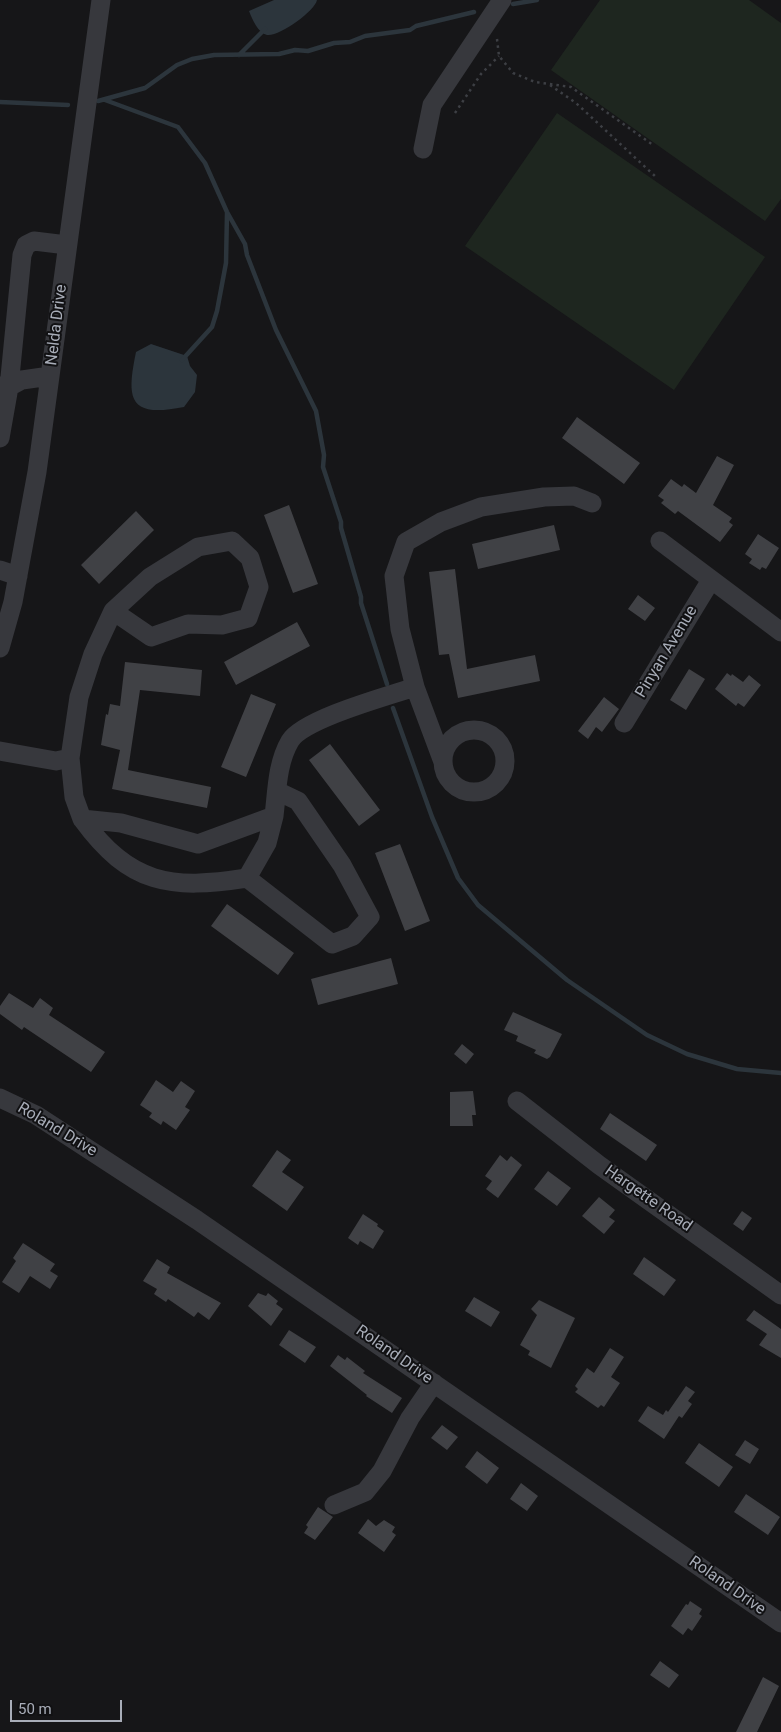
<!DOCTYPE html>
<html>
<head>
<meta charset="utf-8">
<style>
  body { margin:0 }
  #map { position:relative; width:781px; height:1732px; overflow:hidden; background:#161618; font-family:Roboto,sans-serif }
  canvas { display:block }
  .scale { position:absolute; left:10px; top:1700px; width:112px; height:22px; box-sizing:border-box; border:2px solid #a8adb8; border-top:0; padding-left:6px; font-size:15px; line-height:18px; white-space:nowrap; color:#a8adb8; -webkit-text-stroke:4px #111113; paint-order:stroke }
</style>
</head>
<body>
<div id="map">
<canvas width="781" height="1732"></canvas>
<div class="scale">50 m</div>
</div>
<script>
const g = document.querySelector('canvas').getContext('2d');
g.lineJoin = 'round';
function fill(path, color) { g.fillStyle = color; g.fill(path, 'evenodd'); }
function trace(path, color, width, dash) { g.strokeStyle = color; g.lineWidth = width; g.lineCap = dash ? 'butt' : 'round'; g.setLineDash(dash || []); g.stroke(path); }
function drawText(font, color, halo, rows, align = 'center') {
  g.font = font + ' Roboto,sans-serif'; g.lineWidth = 4; g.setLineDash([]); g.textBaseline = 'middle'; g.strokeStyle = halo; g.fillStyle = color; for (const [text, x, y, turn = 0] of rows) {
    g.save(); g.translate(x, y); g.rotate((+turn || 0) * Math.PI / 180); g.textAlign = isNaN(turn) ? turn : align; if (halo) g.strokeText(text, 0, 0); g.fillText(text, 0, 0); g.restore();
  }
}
const green = new Path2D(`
  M 600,0 L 749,0 L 781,23 L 781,199 L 765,221 L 551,70 Z
  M 557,113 L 765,257 L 674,390 L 465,246 Z`);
const water = new Path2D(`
  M 274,0 L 317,0 C 315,11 279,37 267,35 C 258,33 252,19 249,11 Z
  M 151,344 L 187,356 L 190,366 L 197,375 L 195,392 L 184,407 C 129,418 126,400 136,352 Z`);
const stream = new Path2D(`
  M 513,4 L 537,0
  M 239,55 L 265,29
  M 105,100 L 178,127 L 205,163 L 227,212 L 245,244 L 247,255 L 276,330 L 316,411 L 324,455 L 323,467 L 341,522 L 341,528 L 361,597 L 361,603 L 387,684
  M 98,101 L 145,88 L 177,65 L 192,59 L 214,55 L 279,54 L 295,50 L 308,51 L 334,43 L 350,42 L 365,36 L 410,30 L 416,26 L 474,12
  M 0,102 L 68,105
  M 182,360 L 212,327 L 217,311 L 226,263 L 227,213
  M 393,708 L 432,817 L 458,878 L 478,905 L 567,980 L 647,1035 L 687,1054 L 737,1069 L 781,1073`);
const building = new Path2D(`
  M 577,417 L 640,463 L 624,484 L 562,438 Z
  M 717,456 L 734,465 L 713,505 L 732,518 L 729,522 L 733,525 L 720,542 L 678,511 L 675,514 L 661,503 L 664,500 L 658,496 L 671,479 L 682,487 L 684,484 L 696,493 Z
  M 289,505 L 318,584 L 293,593 L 264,515 Z
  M 136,511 L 154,530 L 99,584 L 81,565 Z
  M 554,525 L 560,550 L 478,569 L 472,544 Z
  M 758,534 L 779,548 L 766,569 L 762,567 L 760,570 L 749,563 L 752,559 L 745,554 Z
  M 455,569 L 467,669 L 535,655 L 540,681 L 458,698 L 449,654 L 439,655 L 429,572 Z
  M 638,595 L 655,608 L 645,621 L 628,609 Z
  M 297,622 L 310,646 L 236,685 L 224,662 Z
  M 125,662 L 202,670 L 200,696 L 140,690 L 128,770 L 211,787 L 207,808 L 112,789 L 120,750 L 101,745 L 106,714 L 108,715 L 110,704 L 120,706 Z
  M 689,669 L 705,679 L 686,710 L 670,700 Z
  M 727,673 L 731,676 L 732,674 L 743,682 L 749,675 L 761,685 L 744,707 L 738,703 L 736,706 L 715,689 Z
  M 251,694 L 276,704 L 246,777 L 221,767 Z
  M 604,697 L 619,709 L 602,732 L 596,727 L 588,739 L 578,731 Z
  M 330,744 L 380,810 L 359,826 L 309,760 Z
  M 400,844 L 430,921 L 405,931 L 375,853 Z
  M 227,904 L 294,953 L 278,975 L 211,926 Z
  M 391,958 L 398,984 L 318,1005 L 311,979 Z
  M 9,993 L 33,1008 L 40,998 L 53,1008 L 49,1015 L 105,1052 L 91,1072 L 24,1027 L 22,1030 L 0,1014 L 0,1006 Z
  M 513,1012 L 562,1034 L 550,1057 L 547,1059 L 534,1053 L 536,1050 L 516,1041 L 518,1036 L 504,1030 Z
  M 462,1044 L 474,1054 L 466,1064 L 454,1054 Z
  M 156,1080 L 173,1092 L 181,1081 L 195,1091 L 185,1107 L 190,1110 L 176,1130 L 163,1121 L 161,1125 L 149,1117 L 152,1113 L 140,1105 Z
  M 473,1091 L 476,1115 L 472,1115 L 473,1126 L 450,1126 L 450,1092 Z
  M 610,1113 L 657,1145 L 646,1161 L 600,1129 Z
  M 277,1150 L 291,1160 L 282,1172 L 304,1187 L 287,1211 L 252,1186 Z
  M 500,1155 L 507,1161 L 511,1156 L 522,1165 L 498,1198 L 486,1189 L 492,1181 L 485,1176 Z
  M 548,1171 L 571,1188 L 557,1206 L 534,1189 Z
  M 599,1197 L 615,1210 L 609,1217 L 615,1221 L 604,1234 L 582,1216 Z
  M 742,1211 L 752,1218 L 743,1231 L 733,1224 Z
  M 363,1214 L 378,1224 L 377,1226 L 384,1231 L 373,1249 L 360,1241 L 358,1245 L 348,1238 Z
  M 23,1243 L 55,1264 L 50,1271 L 58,1276 L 50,1289 L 30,1276 L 19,1293 L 2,1282 L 16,1261 L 13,1258 Z
  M 644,1257 L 676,1280 L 664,1296 L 633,1274 Z
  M 157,1259 L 170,1267 L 167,1273 L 221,1303 L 209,1320 L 198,1312 L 194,1317 L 168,1299 L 166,1302 L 154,1294 L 157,1289 L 143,1281 Z
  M 258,1293 L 266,1296 L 268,1293 L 278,1301 L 276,1304 L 283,1309 L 271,1326 L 248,1306 Z
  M 474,1297 L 500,1312 L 491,1327 L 465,1311 Z
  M 539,1300 L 575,1318 L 551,1368 L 528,1355 L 530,1351 L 520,1345 L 537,1315 L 531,1309 Z
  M 754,1310 L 781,1329 L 781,1358 L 759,1345 L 767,1334 L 746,1320 Z
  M 289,1330 L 316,1347 L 305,1363 L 279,1345 Z
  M 610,1348 L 624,1357 L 611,1377 L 620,1383 L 604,1407 L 601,1405 L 598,1408 L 575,1392 L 578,1389 L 575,1386 L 587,1368 L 594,1373 Z
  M 338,1355 L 345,1360 L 347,1357 L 365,1371 L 363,1373 L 402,1398 L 392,1413 L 366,1396 L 367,1395 L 330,1366 Z
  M 686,1386 L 695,1392 L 688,1401 L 692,1404 L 682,1418 L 679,1416 L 664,1439 L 638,1421 L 648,1406 L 663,1415 L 666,1410 L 668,1412 Z
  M 442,1425 L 458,1437 L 447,1450 L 431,1438 Z
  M 745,1440 L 759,1449 L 750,1464 L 735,1455 Z
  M 699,1443 L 733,1467 L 719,1487 L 685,1463 Z
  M 477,1451 L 499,1468 L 487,1484 L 465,1467 Z
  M 521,1483 L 538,1496 L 527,1511 L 510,1499 Z
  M 746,1494 L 780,1517 L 768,1535 L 734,1512 Z
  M 318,1507 L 333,1517 L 315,1540 L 304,1533 L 308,1527 L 306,1525 Z
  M 368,1519 L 376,1526 L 384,1520 L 395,1527 L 392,1532 L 396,1535 L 384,1552 L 358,1533 Z
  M 690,1601 L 702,1609 L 699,1614 L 702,1616 L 692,1631 L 688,1628 L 683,1635 L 671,1626 L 686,1604 L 688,1605 Z
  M 660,1661 L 679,1675 L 669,1688 L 650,1675 Z
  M 763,1677 L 779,1686 L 757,1732 L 736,1732 Z`);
const path = new Path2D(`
  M 497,39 L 499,56 L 513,73 L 535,82 L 571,87 L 653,145
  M 550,85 L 576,103 L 656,177
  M 455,113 L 481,74 L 499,56`);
const minor = new Path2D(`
  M 423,149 L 432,105 L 502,0
  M 0,386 L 9,387 L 22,255 L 26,245 L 34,241 L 67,245
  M 0,438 L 9,387 L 22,380 L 50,376
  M 660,541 L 781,632
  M 0,570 L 18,576
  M 0,648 L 13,602 L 37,472 L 101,0
  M 415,687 L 443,762
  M 624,723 L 711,580
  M443 761a31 31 0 1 1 62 0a31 31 0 1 1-62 0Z
  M 0,751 L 56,761 L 70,758 L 79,697 L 93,654 L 113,611 L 150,577 L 198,547 L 232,541 L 250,558 L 259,587 L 248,618 L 222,625 L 188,624 L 151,637 L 113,611
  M 70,758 L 74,797 L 82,819 L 121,823 L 198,844 L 274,816 C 277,791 277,763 290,741 C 303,719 388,696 415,687 L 400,629 L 394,576 L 406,542 L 441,522 L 481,507 L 544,497 L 574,496 L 592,503
  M 82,819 C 130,885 171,890 247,878 L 332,944 L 353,936 L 370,917 L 342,865 L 298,801 L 277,791
  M 247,878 L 267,843 L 274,816
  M 0,1098 L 36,1115 L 197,1220 L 781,1623
  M 517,1101 L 599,1165 L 781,1295
  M 334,1505 L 365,1492 L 382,1471 L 410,1418 L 434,1383`);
const streetNames = [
  ["Nelda Drive",57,325,-83],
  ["Pinyan Avenue",667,652,-59],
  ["Roland Drive",57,1130,31],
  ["Hargette Road",648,1199,35],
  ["Roland Drive",394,1355,35],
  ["Roland Drive",727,1586,35]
];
fill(green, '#1e261f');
fill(water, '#2c353c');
trace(stream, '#2c353c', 4.5);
fill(building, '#404145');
trace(path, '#3d3f44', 2.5, [2.5, 4]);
trace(minor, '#37383d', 19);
drawText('16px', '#a8adb8', '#111113', streetNames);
</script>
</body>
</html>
